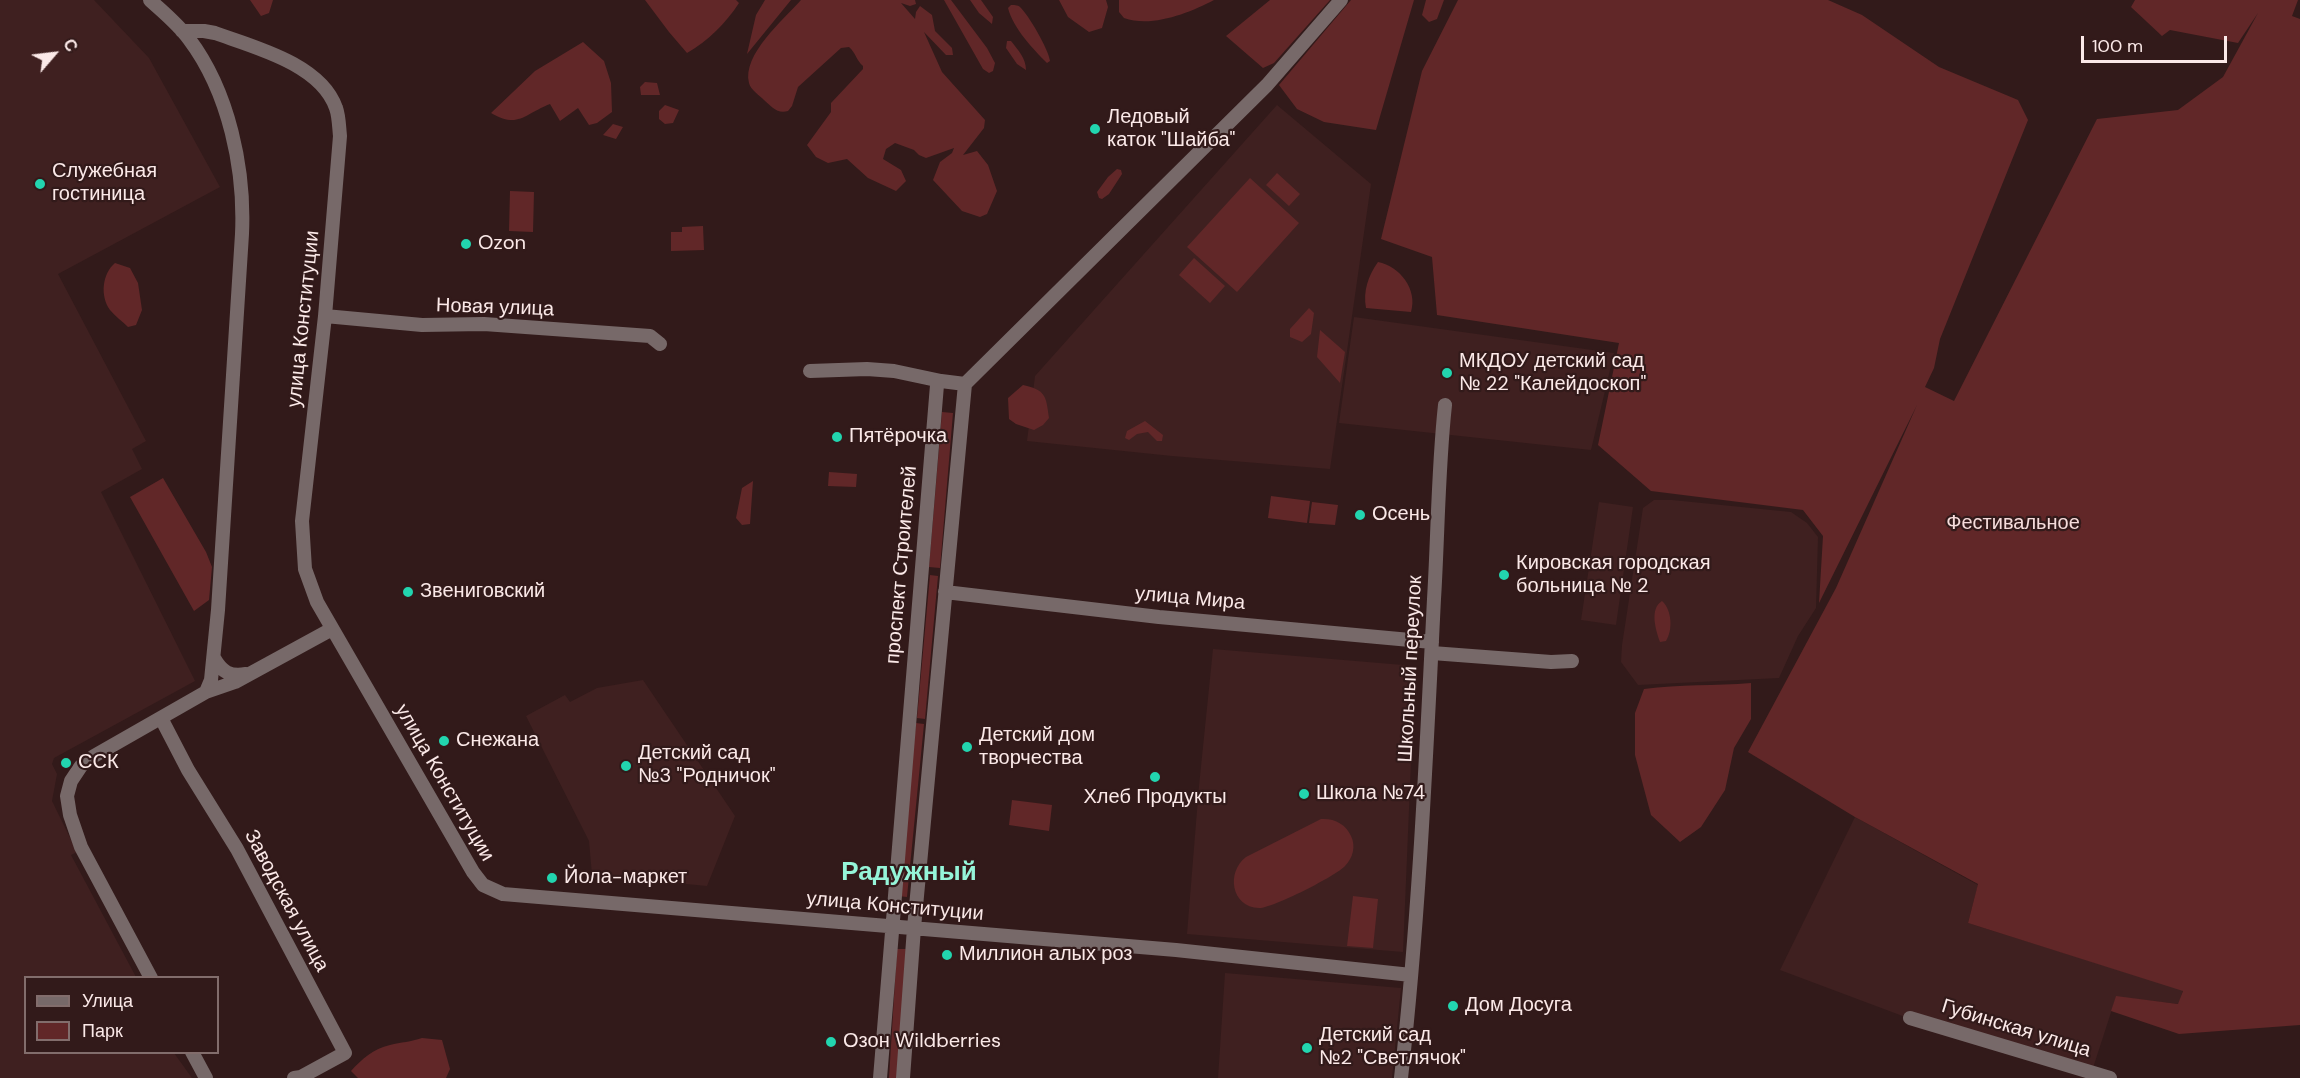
<!DOCTYPE html>
<html>
<head>
<meta charset="utf-8">
<style>
  body { margin:0 }
  #map { position:relative; width:2300px; height:1078px; overflow:hidden; background:#321a1a; font-family:"DM Sans",sans-serif }
  canvas { display:block }
  .legend { position:absolute; left:24px; top:976px; width:195px; height:78px; box-sizing:border-box; background:#321a1a; border:2px solid #826d6c; margin:0; padding:8px 10px; list-style:none; font-size:18px; color:#fbe9e8 }
  .legend li { display:flex; align-items:center; gap:12px; height:30px }
  .legend b { width:30px; border:2px solid #826d6c }
  .north { position:absolute; left:24px; top:24px; width:60px; height:60px; -webkit-text-stroke:4px #321a1a; paint-order:stroke; rotate:62deg; font-size:16px; font-weight:700; line-height:24px; text-align:center; color:#fbe9e8 }
  .north::after { content:''; display:block; margin:auto; width:21px; height:27px; background:#fbe9e8; clip-path:polygon(50% 0,100% 100%,50% 72%,0 100%) }
  .scale { position:absolute; left:2081px; top:36px; width:146px; height:27px; box-sizing:border-box; border:3px solid #fbe9e8; border-top:0; padding-left:8px; font-size:18px; line-height:21px; white-space:nowrap; color:#fbe9e8; -webkit-text-stroke:4px #321a1a; paint-order:stroke }
</style>
</head>
<body>
<div id="map">
<canvas width="2300" height="1078"></canvas>
<ul class="legend">
<li><b style="height:8px;background:#776969"></b>Улица</li>
<li><b style="height:16px;background:#612728"></b>Парк</li>
</ul>
<div class="north">С</div>
<div class="scale">100 m</div>
</div>
<script>
const g = document.querySelector('canvas').getContext('2d');
g.lineJoin = 'round';
function fill(path, color) { g.fillStyle = color; g.fill(path, 'evenodd'); }
function trace(path, color, width, dash) { g.strokeStyle = color; g.lineWidth = width; g.lineCap = dash ? 'butt' : 'round'; g.setLineDash(dash || []); g.stroke(path); }
function drawText(font, color, halo, rows, align = 'center') {
  g.font = font + ' "DM Sans",sans-serif'; g.lineWidth = 4.5; g.setLineDash([]); g.textBaseline = 'middle'; g.strokeStyle = halo; g.fillStyle = color; for (const [text, x, y, turn = 0] of rows) {
    g.save(); g.translate(x, y); g.rotate((+turn || 0) * Math.PI / 180); g.textAlign = isNaN(turn) ? turn : align; if (halo) g.strokeText(text, 0, 0); g.fillText(text, 0, 0); g.restore();
  }
}
const built = new Path2D(`
  M 0,0 L 94,0 L 149,58 L 220,187 L 58,274 L 146,441 L 132,449 L 142,469 L 101,492 L 195,681 L 54,758 L 52,764 L 57,774 L 52,801 L 77,852 L 71,855 L 136,977 L 26,978 L 26,1052 L 174,1053 L 192,1078 L 0,1078 Z
  M 1277,105 L 1371,184 L 1330,469 L 1172,456 L 1027,441 L 1035,376 Z
  M 1354,317 L 1614,353 L 1591,450 L 1339,423 Z
  M 1654,500 L 1672,500 L 1791,512 L 1807,523 L 1818,537 L 1816,608 L 1798,636 L 1779,678 L 1638,685 L 1621,662 L 1622,645 L 1643,508 Z
  M 1599,502 L 1633,507 L 1616,625 L 1581,620 Z
  M 1213,649 L 1415,666 L 1403,952 L 1187,934 L 1199,786 Z
  M 643,680 L 735,816 L 707,886 L 592,875 L 589,841 L 526,716 L 565,695 L 570,702 L 597,688 Z
  M 1855,817 L 1978,885 L 1968,923 L 2183,990 L 2179,1004 L 2116,997 L 2092,1071 L 1956,1036 L 1780,970 Z
  M 1225,973 L 1401,988 L 1392,1078 L 1218,1078 Z`);
const green = new Path2D(`
  M 250,0 L 273,0 L 269,13 L 261,16 Z
  M 645,0 L 736,0 L 739,3 C 726,23 708,41 687,53 L 669,32 Z
  M 765,0 L 791,0 L 747,54 L 756,15 Z
  M 801,0 L 915,0 L 916,4 L 910,6 L 901,3 L 915,19 L 916,12 L 920,6 L 932,15 L 935,31 L 952,48 L 953,55 L 946,55 L 924,32 L 942,72 L 985,120 L 984,128 L 963,155 L 977,151 L 988,165 L 997,191 L 987,214 L 980,217 L 962,211 L 933,180 L 940,162 L 952,153 L 954,148 L 926,158 L 919,155 L 914,150 L 895,143 L 886,149 L 883,159 L 901,170 L 906,181 L 896,191 L 868,178 L 847,159 L 828,163 L 816,157 L 807,145 L 831,112 L 831,103 L 863,69 L 863,66 C 856,60 856,53 849,47 L 841,48 L 798,87 L 792,106 L 788,111 C 777,114 772,107 764,100 C 760,96 750,89 749,83 C 742,55 783,20 801,0 Z
  M 944,0 L 951,0 L 987,48 L 995,63 L 993,71 L 989,73 L 983,69 Z
  M 970,0 L 981,0 L 993,17 L 992,24 L 979,13 Z
  M 1059,0 L 1106,0 L 1108,7 L 1102,28 L 1089,32 L 1068,17 Z
  M 1119,0 L 1214,0 C 1189,13 1152,28 1124,18 L 1119,12 Z
  M 1270,0 L 1330,0 L 1274,63 L 1263,68 L 1226,36 Z
  M 1351,0 L 1414,0 L 1376,130 L 1324,122 L 1297,109 L 1279,85 Z
  M 1426,0 L 1444,0 L 1437,19 L 1429,22 L 1422,15 Z
  M 1458,0 L 1828,0 L 1862,15 L 1939,67 L 2018,100 L 2028,120 L 1940,339 L 1934,368 L 1925,387 L 1954,401 L 2097,119 L 2178,110 L 2223,77 L 2258,13 L 2238,43 L 2170,30 L 2162,36 L 2131,7 L 2135,0 L 2298,0 L 2292,16 L 2300,19 L 2300,1025 L 2179,1034 L 2111,1011 L 2116,996 L 2178,1004 L 2183,991 L 1968,923 L 1978,884 L 1855,817 L 1748,752 L 1836,588 L 1917,405 L 1819,603 L 1823,536 L 1803,510 L 1651,491 L 1598,445 L 1619,343 L 1437,315 L 1432,257 L 1381,239 L 1422,71 Z
  M 1011,5 C 1013,5 1018,5 1020,7 C 1028,14 1049,50 1050,61 L 1047,63 C 1033,49 1013,28 1008,8 Z
  M 1007,41 L 1011,41 C 1018,50 1026,58 1026,70 L 1017,64 L 1006,48 Z
  M 583,42 L 604,61 L 611,83 L 612,112 L 597,123 L 589,125 L 578,108 L 560,121 L 550,104 C 524,114 519,129 491,113 L 535,71 Z
  M 645,82 L 657,83 L 660,95 L 641,95 L 640,87 Z
  M 665,105 L 679,110 L 673,123 L 665,124 L 659,119 L 659,111 Z
  M 613,124 L 623,127 L 616,139 L 603,135 Z
  M 1117,169 L 1121,170 L 1122,174 L 1109,194 L 1102,199 L 1099,198 L 1097,192 L 1108,177 Z
  M 1277,173 L 1300,194 L 1289,206 L 1266,185 Z
  M 1250,178 L 1299,223 L 1237,292 L 1187,247 Z
  M 510,191 L 534,192 L 533,232 L 509,231 Z
  M 703,226 L 704,250 L 671,251 L 671,232 L 682,232 L 682,227 Z
  M 1194,258 L 1225,286 L 1210,303 L 1179,275 Z
  M 1378,262 C 1400,266 1418,290 1411,312 L 1366,308 C 1363,291 1368,276 1378,262 Z
  M 115,263 L 130,268 L 138,283 L 142,310 L 136,325 L 128,327 C 123,322 115,316 110,310 C 100,296 102,274 115,263 Z
  M 1309,308 L 1314,313 L 1311,334 L 1302,342 L 1290,337 L 1290,329 Z
  M 1320,330 L 1345,352 L 1340,383 L 1317,357 Z
  M 1023,385 C 1046,390 1046,396 1049,418 L 1043,425 L 1034,430 L 1016,424 L 1009,419 L 1008,398 Z
  M 942,412 L 953,413 L 940,568 L 929,567 Z
  M 1145,421 L 1163,435 L 1162,441 L 1157,441 L 1148,432 L 1137,434 L 1129,440 L 1125,438 L 1127,431 Z
  M 829,472 L 857,474 L 856,487 L 828,486 Z
  M 163,478 L 206,552 L 212,567 L 209,600 L 194,611 L 130,497 Z
  M 753,481 L 750,524 L 742,525 L 736,518 L 742,488 Z
  M 1271,496 L 1310,501 L 1307,523 L 1268,518 Z
  M 1312,502 L 1338,505 L 1335,525 L 1309,523 Z
  M 930,575 L 938,576 L 925,719 L 917,718 Z
  M 1662,601 C 1672,610 1673,630 1666,641 L 1660,642 C 1656,631 1649,609 1662,601 Z
  M 1751,683 L 1751,719 L 1734,748 L 1725,790 L 1701,827 L 1680,842 L 1651,815 L 1635,755 L 1635,713 L 1644,689 C 1680,684 1715,686 1751,683 Z
  M 916,723 L 924,724 L 907,897 L 898,896 Z
  M 1012,800 L 1052,805 L 1049,831 L 1009,825 Z
  M 1321,819 C 1334,818 1346,824 1351,836 C 1356,846 1353,858 1345,866 C 1336,876 1271,909 1259,908 C 1231,907 1226,872 1246,857 Z
  M 1353,896 L 1378,899 L 1373,948 L 1347,946 Z
  M 897,949 L 906,949 L 898,1078 L 889,1078 Z
  M 422,1038 L 442,1040 L 450,1069 L 446,1078 L 358,1078 L 351,1071 C 362,1059 373,1049 390,1045 C 401,1042 411,1042 422,1038 Z`);
const minor = new Path2D(`
  M 150,0 C 163,12 178,24 189,39 C 229,92 245,169 242,234 L 218,610 L 211,680 L 206,692
  M 182,31 L 204,31 L 215,33 C 254,47 321,64 336,108 C 339,116 339,127 340,136 L 325,316 L 302,521 L 305,569 L 317,602 L 473,872 L 483,885 L 503,894 L 1176,950 L 1411,975
  M 325,316 L 422,325 L 484,324 L 650,336 L 660,344
  M 810,371 L 867,369 L 894,371 L 941,381
  M 965,384 L 1267,85 L 1341,0
  M 945,592 L 1159,617 L 1432,642
  M 1432,653 L 1551,662 L 1572,661
  M 214,658 C 222,672 230,677 246,674
  M 161,718 L 188,770 L 237,849 L 345,1053 L 301,1077 L 294,1078
  M 151,978 L 81,847 L 70,815 L 67,796 L 71,781 L 81,766 L 94,756 L 206,692 L 235,682 L 332,629
  M 1910,1018 L 2110,1078
  M 192,1052 L 206,1078
  M 880,1078 L 937,385 L 941,381 L 965,384
  M 903,1078 L 914,928 L 965,384
  M 1401,1078 C 1419,919 1426,759 1434,599 C 1438,534 1438,469 1445,405`);
const markers = [
  [1095,129,6,"#22d5af"],
  [40,184,6,"#22d5af"],
  [466,244,6,"#22d5af"],
  [1447,373,6,"#22d5af"],
  [837,437,6,"#22d5af"],
  [1360,515,6,"#22d5af"],
  [1504,575,6,"#22d5af"],
  [408,592,6,"#22d5af"],
  [444,741,6,"#22d5af"],
  [967,747,6,"#22d5af"],
  [66,763,6,"#22d5af"],
  [626,766,6,"#22d5af"],
  [1155,777,6,"#22d5af"],
  [1304,794,6,"#22d5af"],
  [552,878,6,"#22d5af"],
  [947,955,6,"#22d5af"],
  [1453,1006,6,"#22d5af"],
  [831,1042,6,"#22d5af"],
  [1307,1048,6,"#22d5af"]
];
const poiNames = [
  ["Ледовый",1107,118],
  ["каток \"Шайба\"",1107,141],
  ["Служебная",52,172],
  ["гостиница",52,195],
  ["Ozon",478,244],
  ["МКДОУ детский сад",1459,362],
  ["№ 22 \"Калейдоскоп\"",1459,385],
  ["Пятёрочка",849,437],
  ["Осень",1372,515],
  ["Кировская городская",1516,564],
  ["больница № 2",1516,587],
  ["Звениговский",420,592],
  ["Детский дом",979,736],
  ["творчества",979,759],
  ["Снежана",456,741],
  ["Детский сад",638,754],
  ["№3 \"Родничок\"",638,777],
  ["ССК",78,763],
  ["Школа №74",1316,794],
  ["Хлеб Продукты",1155,798,"center"],
  ["Йола-маркет",564,878],
  ["Миллион алых роз",959,955],
  ["Дом Досуга",1465,1006],
  ["Детский сад",1319,1036],
  ["№2 \"Светлячок\"",1319,1059],
  ["Озон Wildberries",843,1042]
];
const streetNames = [
  ["Новая улица",495,308,2],
  ["улица Конституции",304,319,-84],
  ["проспект Строителей",902,565,-85],
  ["улица Мира",1190,599,5],
  ["Школьный переулок",1411,669,-87],
  ["улица Конституции",444,783,60],
  ["Заводская улица",286,901,62],
  ["улица Конституции",895,907,5],
  ["Губинская улица",2016,1029,17]
];
const parkNames = [
  ["Фестивальное",2013,524]
];
const districtNames = [
  ["Радужный",909,873]
];
fill(built, '#3f2020');
fill(green, '#612728');
trace(minor, '#776969', 14);
for (const [x, y, r, color] of markers) { const dot = new Path2D(); dot.arc(x, y, r, 0, 2 * Math.PI); g.fillStyle = color; g.fill(dot); trace(dot, '#321a1a', 2); }
drawText('20px', '#fbe9e8', '#321a1a', poiNames, 'left');
drawText('20px', '#fbe9e8', '#321a1a', streetNames);
drawText('20px', '#f6dcdb', '#321a1a', parkNames);
drawText('bold 26px', '#95f5d9', '#321a1a', districtNames);
</script>
</body>
</html>
